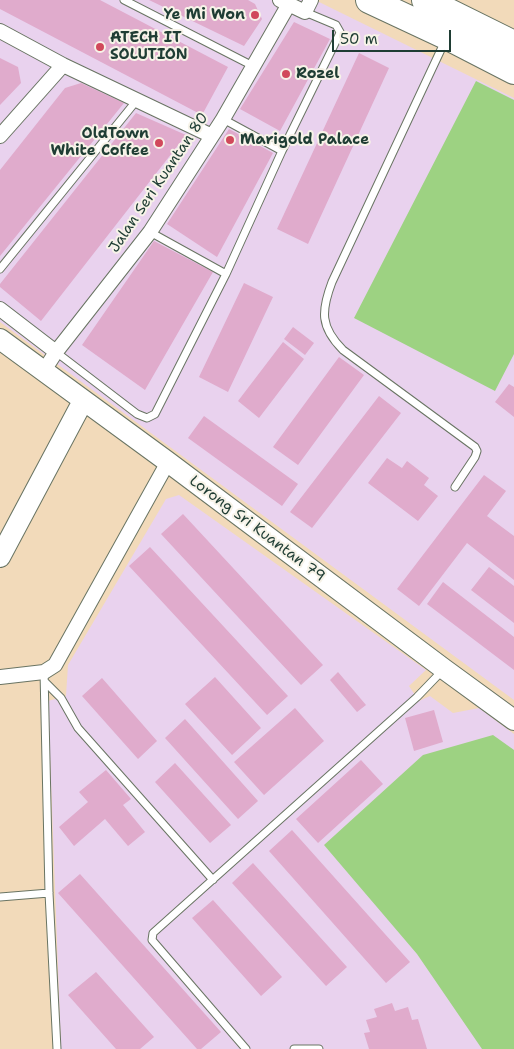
<!DOCTYPE html>
<html>
<head>
<meta charset="utf-8">
<style>
  body { margin:0 }
  #map { position:relative; width:514px; height:1049px; overflow:hidden; background:#f2daba; font-family:"Shantell Sans",sans-serif }
  canvas { display:block }
  .scale { position:absolute; left:332px; top:30px; width:119px; height:22px; box-sizing:border-box; border:2px solid #1f3d34; border-top:0; padding-left:6px; font-size:15px; line-height:18px; white-space:nowrap; color:#1f3d34; -webkit-text-stroke:4px #f7f3e8; paint-order:stroke }
</style>
</head>
<body>
<div id="map">
<canvas width="514" height="1049"></canvas>
<div class="scale">50 m</div>
</div>
<script>
const g = document.querySelector('canvas').getContext('2d');
g.lineJoin = 'round';
function fill(path, color) { g.fillStyle = color; g.fill(path, 'evenodd'); }
function trace(path, color, width, dash) { g.strokeStyle = color; g.lineWidth = width; g.lineCap = dash ? 'butt' : 'round'; g.setLineDash(dash || []); g.stroke(path); }
function drawText(font, color, halo, rows, align = 'center') {
  g.font = font + ' "Shantell Sans",sans-serif'; g.lineWidth = 4; g.setLineDash([]); g.textBaseline = 'middle'; g.strokeStyle = halo; g.fillStyle = color; for (const [text, x, y, turn = 0] of rows) {
    g.save(); g.translate(x, y); g.rotate((+turn || 0) * Math.PI / 180); g.textAlign = isNaN(turn) ? turn : align; if (halo) g.strokeText(text, 0, 0); g.fillText(text, 0, 0); g.restore();
  }
}
const built = new Path2D(`
  M 0,0 L 315,0 L 514,98 L 514,700 L 0,322 Z
  M 179,495 L 426,670 L 409,686 L 419,701 L 430,696 L 453,713 L 479,708 L 514,734 L 514,1049 L 61,1049 L 48,701 L 66,696 L 68,665 L 166,499 Z`);
const green = new Path2D(`
  M 476,81 L 514,100 L 514,354 L 495,391 L 354,318 Z
  M 493,735 L 514,750 L 514,1049 L 482,1049 L 417,954 L 324,845 L 423,755 Z`);
const building = new Path2D(`
  M 0,0 L 100,0 L 228,67 L 202,115 L 0,9 Z
  M 149,0 L 248,0 L 255,4 L 262,19 L 244,46 Z
  M 294,22 L 330,39 L 280,131 L 240,109 Z
  M 359,53 L 389,68 L 308,244 L 277,229 Z
  M 0,58 L 18,67 L 21,83 L 0,105 Z
  M 81,83 L 124,103 L 0,256 L 0,170 L 65,88 Z
  M 136,113 L 186,135 L 41,321 L 0,287 L 0,284 Z
  M 229,129 L 273,153 L 217,257 L 167,224 Z
  M 154,241 L 213,272 L 145,390 L 82,345 Z
  M 244,283 L 273,297 L 228,392 L 199,377 Z
  M 293,327 L 314,343 L 305,355 L 284,339 Z
  M 283,342 L 304,359 L 259,418 L 238,401 Z
  M 339,357 L 364,375 L 298,465 L 273,447 Z
  M 509,384 L 514,387 L 514,417 L 495,402 Z
  M 379,396 L 401,413 L 312,528 L 290,512 Z
  M 204,416 L 298,484 L 282,506 L 188,438 Z
  M 387,458 L 402,468 L 407,461 L 429,478 L 424,485 L 438,496 L 418,521 L 368,483 Z
  M 484,475 L 506,491 L 487,516 L 514,536 L 514,580 L 467,543 L 419,606 L 397,589 Z
  M 183,514 L 323,665 L 301,685 L 161,534 Z
  M 150,547 L 288,696 L 267,715 L 129,566 Z
  M 489,567 L 514,586 L 514,623 L 471,590 Z
  M 443,582 L 514,637 L 514,670 L 427,604 Z
  M 338,672 L 366,705 L 357,712 L 330,680 Z
  M 215,677 L 261,728 L 232,755 L 185,704 Z
  M 102,678 L 157,741 L 138,759 L 82,696 Z
  M 295,708 L 324,741 L 264,795 L 234,762 Z
  M 434,710 L 443,742 L 414,751 L 405,718 Z
  M 185,719 L 258,801 L 238,819 L 165,738 Z
  M 361,760 L 383,784 L 318,843 L 296,819 Z
  M 175,763 L 231,825 L 210,843 L 155,782 Z
  M 106,770 L 131,799 L 123,805 L 145,832 L 128,846 L 105,819 L 74,846 L 59,827 L 88,802 L 79,792 Z
  M 292,830 L 410,962 L 386,983 L 269,851 Z
  M 253,863 L 347,967 L 326,986 L 232,883 Z
  M 80,874 L 221,1032 L 201,1049 L 197,1049 L 58,893 Z
  M 213,900 L 282,977 L 261,996 L 192,918 Z
  M 96,972 L 154,1037 L 140,1049 L 116,1049 L 68,995 Z
  M 392,1003 L 395,1011 L 408,1007 L 412,1020 L 418,1019 L 427,1049 L 369,1049 L 364,1033 L 370,1032 L 366,1020 L 377,1017 L 374,1009 Z`);
const lane = new Path2D(`
  M 124,0 L 253,66
  M 445,41 L 332,282 C 321,311 320,327 343,350 L 475,447 L 477,451 L 475,457 L 455,487
  M 223,119 L 282,151
  M 150,232 L 226,274
  M 0,269 L 137,100
  M 56,352 L 137,414 L 147,418 L 155,414 L 226,274 L 282,151 L 339,35 L 340,32 L 336,25 L 305,12
  M 44,672 L 49,893 L 57,1049
  M 45,682 L 61,698 L 78,728 L 213,880
  M 0,897 L 49,893
  M 246,1049 L 152,940 L 153,933 L 417,697 L 443,670
  M 294,1049 L 319,1049`);
const street = new Path2D(`
  M 280,0 L 305,12 L 311,0
  M 0,31 L 63,65 L 212,136
  M 0,136 L 63,65
  M 0,309 L 56,352
  M 43,372 L 56,352 L 150,232 L 223,119 L 289,4
  M 0,677 L 44,672 L 55,665 L 168,462`);
const secondary = new Path2D(`
  M 0,339 L 168,462 L 444,669 L 514,720
  M 0,557 L 83,401`);
const highway = new Path2D(`
  M 369,0 L 448,37 L 514,71
  M 425,0 L 514,44`);
const markers = [
  [255,15,5,"#d1495b"],
  [100,47,5,"#d1495b"],
  [286,74,5,"#d1495b"],
  [230,140,5,"#d1495b"],
  [159,143,5,"#d1495b"]
];
const poiNames = [
  ["Ye Mi Won",245,15,"right"],
  ["ATECH IT",110,38],
  ["SOLUTION",110,55],
  ["Rozel",296,74],
  ["OldTown",149,134,"right"],
  ["White Coffee",149,151,"right"],
  ["Marigold Palace",240,140]
];
const streetNames = [
  ["Jalan Seri Kuantan 80",159,183,-56],
  ["Lorong Sri Kuantan 79",257,529,37]
];
fill(built, '#e9d2ee');
fill(green, '#9dd282');
fill(building, '#e0abcc');
trace(lane, '#697463', 9);
trace(street, '#697463', 16);
trace(secondary, '#697463', 22);
trace(highway, '#697463', 28);
trace(lane, '#fff', 7);
trace(street, '#fff', 14);
trace(secondary, '#fff', 20);
trace(highway, '#fff', 26);
for (const [x, y, r, color] of markers) { const dot = new Path2D(); dot.arc(x, y, r, 0, 2 * Math.PI); g.fillStyle = color; g.fill(dot); trace(dot, '#f7f3e8', 2); }
drawText('bold 15px', '#1f3d34', '#f7f3e8', poiNames, 'left');
drawText('15px', '#1f3d34', '#f7f3e8', streetNames);
</script>
</body>
</html>
